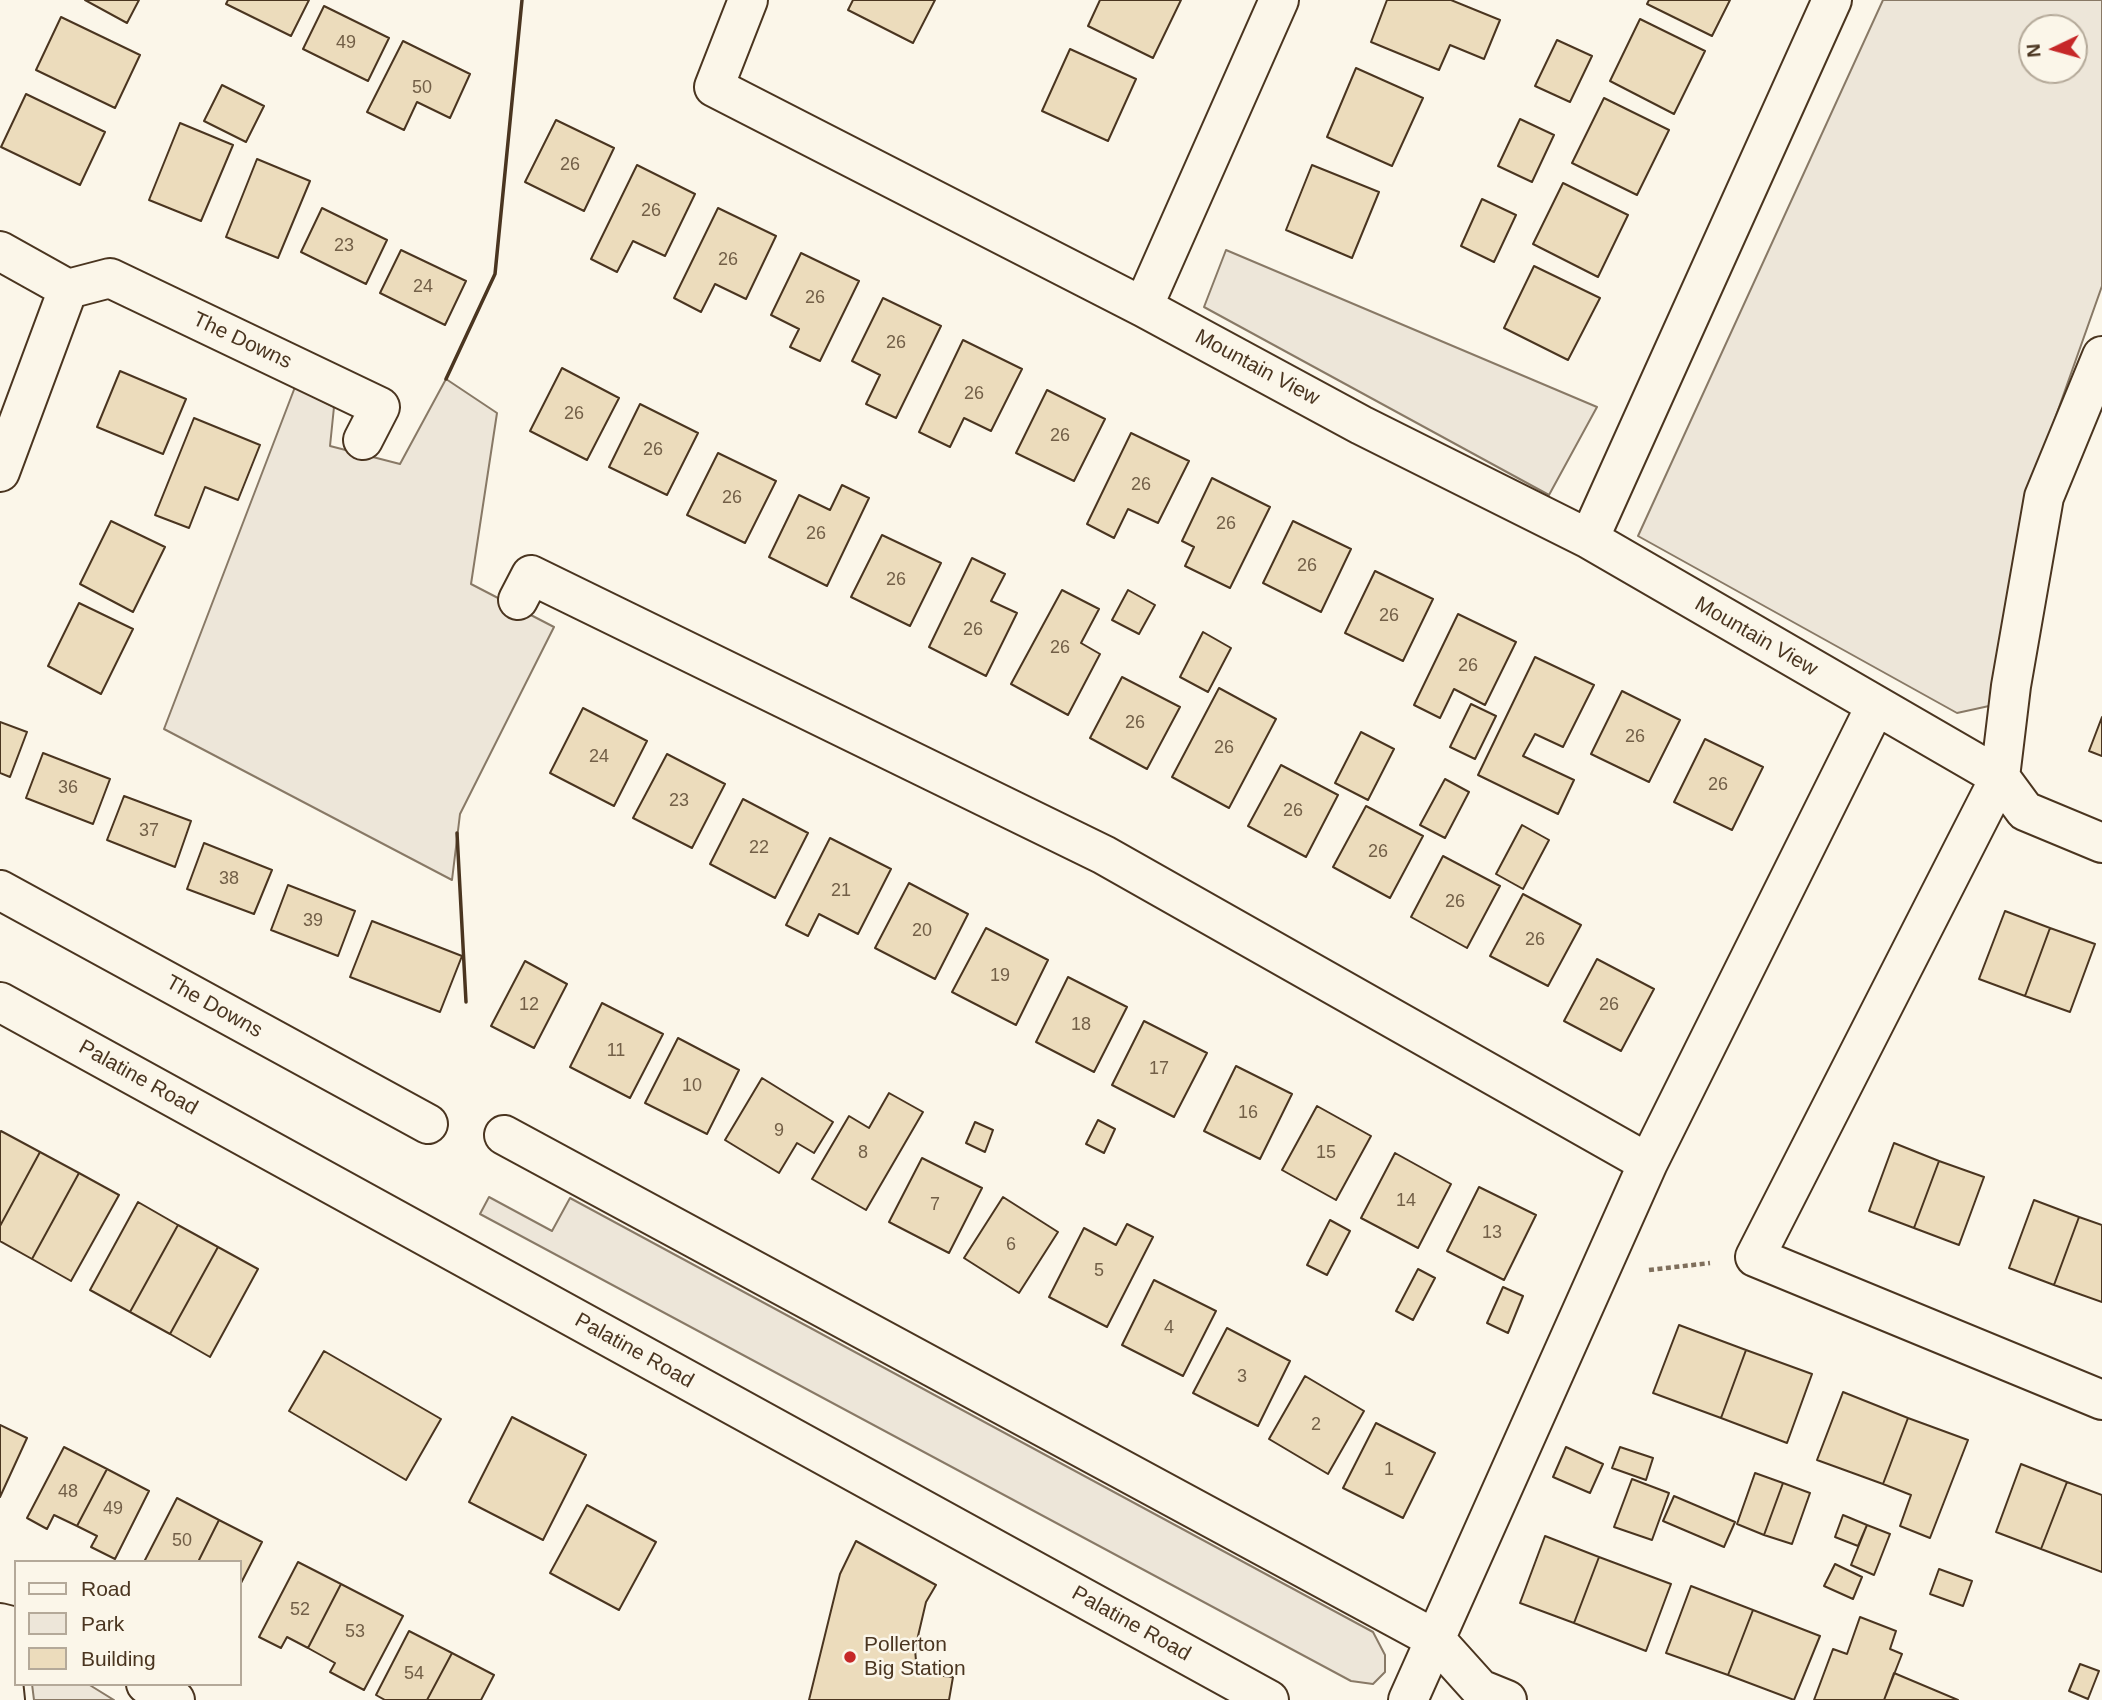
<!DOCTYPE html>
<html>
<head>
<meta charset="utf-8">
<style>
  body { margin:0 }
  #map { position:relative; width:2102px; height:1700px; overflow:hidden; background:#fbf6e9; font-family:Arial,sans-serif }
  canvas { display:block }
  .legend { position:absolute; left:14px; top:1560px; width:228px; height:126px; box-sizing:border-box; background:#fbf6e9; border:2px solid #b4a999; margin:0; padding:9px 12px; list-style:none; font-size:21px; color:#4a3520 }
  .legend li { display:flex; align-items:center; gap:14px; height:35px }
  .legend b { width:35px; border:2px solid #b4a999 }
  .north { position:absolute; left:2018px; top:14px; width:70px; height:70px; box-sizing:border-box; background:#fbf6e9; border:2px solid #b4a999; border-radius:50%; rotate:265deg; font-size:19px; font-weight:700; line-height:28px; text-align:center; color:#4a3520 }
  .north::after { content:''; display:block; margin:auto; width:24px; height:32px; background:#c62828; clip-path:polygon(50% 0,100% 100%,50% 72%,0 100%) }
</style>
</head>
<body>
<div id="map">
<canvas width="2102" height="1700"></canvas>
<ul class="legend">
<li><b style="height:9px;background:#fbf6e9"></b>Road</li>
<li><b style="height:19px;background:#ede6d9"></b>Park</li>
<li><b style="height:19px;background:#ecdcbc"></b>Building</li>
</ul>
<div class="north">N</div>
</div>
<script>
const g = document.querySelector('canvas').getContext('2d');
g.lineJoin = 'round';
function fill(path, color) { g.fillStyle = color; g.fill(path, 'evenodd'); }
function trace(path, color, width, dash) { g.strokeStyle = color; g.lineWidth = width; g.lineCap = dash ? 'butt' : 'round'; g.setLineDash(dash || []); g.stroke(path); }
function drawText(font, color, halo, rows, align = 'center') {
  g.font = font + ' Arial,sans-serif'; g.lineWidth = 5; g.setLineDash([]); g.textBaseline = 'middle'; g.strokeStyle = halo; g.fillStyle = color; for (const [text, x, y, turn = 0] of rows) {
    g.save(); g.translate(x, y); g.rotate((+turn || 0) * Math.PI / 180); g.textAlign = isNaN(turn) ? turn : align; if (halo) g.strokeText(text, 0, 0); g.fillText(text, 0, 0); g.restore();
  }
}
const green = new Path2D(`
  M 1883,0 L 2102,0 L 2102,286 L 2029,492 L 1999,689 L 1989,706 L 1957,713 L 1638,536 ZM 2032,28 L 2074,28 L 2074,70 L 2032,70 Z
  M 1226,250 L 1597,407 L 1549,495 L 1204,307 Z
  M 446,379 L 497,413 L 471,584 L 554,627 L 460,814 L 452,880 L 164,729 L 295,387 L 334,407 L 330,446 L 400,464 Z
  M 489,1197 L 552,1231 L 570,1198 L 1373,1632 L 1385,1655 L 1385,1672 L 1373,1684 L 1351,1681 L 480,1214 Z
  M 32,1684 L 88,1684 L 114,1700 L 34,1700 Z`);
const building = new Path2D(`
  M 85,0 L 139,0 L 127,23 Z
  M 228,0 L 309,0 L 291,36 L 226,4 Z
  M 853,0 L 935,0 L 913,43 L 848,10 Z
  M 1100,0 L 1181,0 L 1153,58 L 1088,26 Z
  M 1387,0 L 1451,0 L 1500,20 L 1484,59 L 1450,45 L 1439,70 L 1371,42 Z
  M 1649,0 L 1730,0 L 1712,36 L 1647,4 Z
  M 324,6 L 389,38 L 368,81 L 303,49 Z
  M 61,17 L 140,55 L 115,108 L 36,70 Z
  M 1640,19 L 1705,51 L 1674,114 L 1610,81 Z
  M 1557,40 L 1592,56 L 1570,102 L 1535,86 Z
  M 403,41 L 470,74 L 450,118 L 417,102 L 404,130 L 367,112 Z
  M 1070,49 L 1136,79 L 1108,141 L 1042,111 Z
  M 1356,68 L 1423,98 L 1392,166 L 1327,137 Z
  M 222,85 L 264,106 L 246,142 L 204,121 Z
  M 26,94 L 105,132 L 80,185 L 1,147 Z
  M 1604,98 L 1669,130 L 1637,195 L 1572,163 Z
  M 1520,119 L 1554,135 L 1532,182 L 1498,166 Z
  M 556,120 L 614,148 L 584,211 L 525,182 Z
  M 180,123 L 233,145 L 201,221 L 149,200 Z
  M 257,159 L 310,181 L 278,258 L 226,237 Z
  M 637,165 L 695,194 L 665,256 L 633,241 L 617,272 L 591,259 Z
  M 1312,165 L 1379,192 L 1352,258 L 1286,230 Z
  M 1563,183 L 1628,215 L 1598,277 L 1533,244 Z
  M 1482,199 L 1516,215 L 1494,262 L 1461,246 Z
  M 322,208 L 387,240 L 366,284 L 301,252 Z
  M 718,208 L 776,236 L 746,299 L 715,284 L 701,312 L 674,298 Z
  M 401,250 L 466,281 L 445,325 L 380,293 Z
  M 801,253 L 859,281 L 820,361 L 790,347 L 799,329 L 771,315 Z
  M 1534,266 L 1600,298 L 1568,360 L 1504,328 Z
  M 883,298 L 941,326 L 896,418 L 866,404 L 880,375 L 852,361 Z
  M 963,340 L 1022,369 L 991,431 L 964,418 L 950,447 L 919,432 Z
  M 562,368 L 619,398 L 587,460 L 530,431 Z
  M 120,371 L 186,399 L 163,454 L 97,427 Z
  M 1047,390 L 1105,419 L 1074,481 L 1016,453 Z
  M 640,404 L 698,433 L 667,495 L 609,467 Z
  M 194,418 L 260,445 L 238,500 L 205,487 L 189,528 L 155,515 Z
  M 1131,433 L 1189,461 L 1158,523 L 1128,509 L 1114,538 L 1087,524 Z
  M 718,453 L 776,481 L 745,543 L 687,515 Z
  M 1212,478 L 1270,507 L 1230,588 L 1185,566 L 1194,547 L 1182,541 Z
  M 842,485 L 869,498 L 827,586 L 769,557 L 799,495 L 830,510 Z
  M 111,521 L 165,547 L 133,612 L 80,584 Z
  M 1293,521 L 1351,549 L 1321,612 L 1263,583 Z
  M 882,535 L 941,563 L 910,626 L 851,597 Z
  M 972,558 L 1005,574 L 991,601 L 1017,613 L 986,676 L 929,647 Z
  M 1375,571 L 1433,599 L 1403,661 L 1345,633 Z
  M 1062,590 L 1099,609 L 1081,643 L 1100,654 L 1068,715 L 1011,684 Z
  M 1128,590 L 1155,605 L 1139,634 L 1112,620 Z
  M 79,603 L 133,629 L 101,694 L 48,666 Z
  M 1458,614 L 1516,642 L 1485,705 L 1454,689 L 1440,718 L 1414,705 Z
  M 1203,632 L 1231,648 L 1208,692 L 1180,677 Z
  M 1535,657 L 1594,685 L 1563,747 L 1535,734 L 1523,756 L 1574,780 L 1558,814 L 1478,775 Z
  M 1122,677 L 1180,707 L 1147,769 L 1090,738 Z
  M 1219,688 L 1276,719 L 1229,808 L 1172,777 Z
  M 1622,691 L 1680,720 L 1649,782 L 1591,754 Z
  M 1471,704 L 1496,716 L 1475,759 L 1450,747 Z
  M 583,708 L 647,741 L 614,806 L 550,773 Z
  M 2102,717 L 2102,756 L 2089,751 Z
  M 0,722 L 27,732 L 10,777 L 0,773 Z
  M 1361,732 L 1394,749 L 1368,800 L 1335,783 Z
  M 1705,739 L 1763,767 L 1732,830 L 1674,802 Z
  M 43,753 L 110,779 L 93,824 L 26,798 Z
  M 667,754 L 725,784 L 692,848 L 633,818 Z
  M 1281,765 L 1338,795 L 1306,857 L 1248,826 Z
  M 1445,779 L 1469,792 L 1445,838 L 1420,825 Z
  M 124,796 L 191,821 L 175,867 L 107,840 Z
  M 743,799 L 808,833 L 775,898 L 710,864 Z
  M 1366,806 L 1423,836 L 1390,898 L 1333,867 Z
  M 1522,825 L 1549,840 L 1523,889 L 1496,874 Z
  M 830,838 L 891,869 L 858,934 L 819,914 L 808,936 L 786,925 Z
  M 204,843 L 272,870 L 254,914 L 187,889 Z
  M 1443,856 L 1500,886 L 1467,948 L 1411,917 Z
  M 909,883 L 968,914 L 935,979 L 875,948 Z
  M 288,885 L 355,911 L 338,956 L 271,930 Z
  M 1523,894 L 1581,925 L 1548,986 L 1490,956 Z
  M 2005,911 L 2050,928 L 2025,996 L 1979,979 Z
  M 372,921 L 462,956 L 440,1012 L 350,977 Z
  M 986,928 L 1048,960 L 1016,1025 L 952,992 Z
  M 2050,928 L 2095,944 L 2070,1012 L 2025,996 Z
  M 1597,959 L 1654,989 L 1621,1051 L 1564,1021 Z
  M 525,961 L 567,984 L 534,1048 L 491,1026 Z
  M 1068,977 L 1127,1007 L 1094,1072 L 1036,1042 Z
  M 602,1003 L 663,1034 L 630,1098 L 570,1067 Z
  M 1144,1021 L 1207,1053 L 1174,1117 L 1112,1085 Z
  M 678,1038 L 739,1070 L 707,1134 L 645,1103 Z
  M 1236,1066 L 1292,1094 L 1260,1159 L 1204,1131 Z
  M 762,1078 L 833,1122 L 814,1153 L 797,1143 L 779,1173 L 725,1140 Z
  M 889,1093 L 923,1112 L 866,1210 L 812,1179 L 849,1116 L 869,1128 Z
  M 1317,1106 L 1371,1136 L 1336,1200 L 1282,1170 Z
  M 1098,1120 L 1115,1129 L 1104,1153 L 1086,1144 Z
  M 975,1122 L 993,1130 L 985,1152 L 966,1143 Z
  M 1,1131 L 40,1152 L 0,1226 L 0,1132 Z
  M 1894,1143 L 1939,1161 L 1914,1228 L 1869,1211 Z
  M 40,1152 L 79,1173 L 32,1259 L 0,1241 L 0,1226 Z
  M 1395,1153 L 1451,1184 L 1418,1248 L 1361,1218 Z
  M 922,1158 L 982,1188 L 949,1253 L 889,1222 Z
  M 1939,1161 L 1984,1177 L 1959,1245 L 1914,1228 Z
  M 79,1173 L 119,1195 L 71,1281 L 32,1259 Z
  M 1479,1187 L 1536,1215 L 1504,1280 L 1447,1251 Z
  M 1003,1197 L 1058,1232 L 1019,1293 L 964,1258 Z
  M 2034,1200 L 2079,1217 L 2054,1285 L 2009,1268 Z
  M 138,1202 L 178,1225 L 130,1312 L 90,1290 Z
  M 2079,1217 L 2102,1225 L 2102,1302 L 2054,1285 Z
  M 1330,1220 L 1350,1231 L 1327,1275 L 1307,1265 Z
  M 1127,1224 L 1153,1237 L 1107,1327 L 1049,1297 L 1084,1228 L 1116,1245 Z
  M 178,1225 L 218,1247 L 170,1334 L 130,1312 Z
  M 218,1247 L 258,1269 L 210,1357 L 170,1334 Z
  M 1418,1269 L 1435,1278 L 1413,1320 L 1396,1311 Z
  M 1154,1280 L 1216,1311 L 1183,1376 L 1122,1345 Z
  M 1503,1287 L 1523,1296 L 1508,1333 L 1487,1323 Z
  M 1679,1325 L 1746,1350 L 1721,1418 L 1653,1393 Z
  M 1227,1328 L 1290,1361 L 1258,1426 L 1193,1393 Z
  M 1746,1350 L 1812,1374 L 1787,1443 L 1721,1418 Z
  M 324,1351 L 441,1419 L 406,1480 L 289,1411 Z
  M 1305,1376 L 1364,1411 L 1328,1474 L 1269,1439 Z
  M 1843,1392 L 1908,1418 L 1883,1484 L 1817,1460 Z
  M 512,1417 L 586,1455 L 543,1540 L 469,1502 Z
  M 1908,1418 L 1968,1440 L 1930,1538 L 1900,1526 L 1911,1495 L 1883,1484 Z
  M 1376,1423 L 1435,1453 L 1403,1518 L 1343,1488 Z
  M 0,1425 L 27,1438 L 0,1497 Z
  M 64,1447 L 107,1469 L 77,1526 L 54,1515 L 47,1529 L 27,1518 Z
  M 1566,1447 L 1603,1464 L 1590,1493 L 1553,1477 Z
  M 1620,1447 L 1653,1458 L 1646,1480 L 1612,1468 Z
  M 2021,1464 L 2067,1482 L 2041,1549 L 1996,1532 Z
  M 107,1469 L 149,1491 L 115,1559 L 91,1547 L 97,1536 L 77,1526 Z
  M 1755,1473 L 1783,1483 L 1764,1535 L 1737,1524 Z
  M 1632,1479 L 1669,1493 L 1652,1540 L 1614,1527 Z
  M 2067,1482 L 2102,1495 L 2102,1572 L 2041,1549 Z
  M 1783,1483 L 1810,1493 L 1792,1544 L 1764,1535 Z
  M 1674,1496 L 1735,1522 L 1724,1547 L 1663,1521 Z
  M 177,1498 L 219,1520 L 198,1562 L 144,1562 Z
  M 587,1505 L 656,1542 L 619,1610 L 550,1573 Z
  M 1843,1515 L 1867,1525 L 1858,1546 L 1835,1537 Z
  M 219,1520 L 262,1542 L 240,1585 L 240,1562 L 198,1562 Z
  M 1867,1525 L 1890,1534 L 1874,1575 L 1851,1565 Z
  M 1545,1536 L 1599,1557 L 1574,1623 L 1520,1603 Z
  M 856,1541 L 936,1585 L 926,1602 L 915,1649 L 917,1673 L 953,1677 L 949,1700 L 809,1700 L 840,1574 Z
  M 1599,1557 L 1671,1584 L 1646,1651 L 1574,1623 Z
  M 298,1562 L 341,1584 L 308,1648 L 287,1637 L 281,1648 L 259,1637 Z
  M 1835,1564 L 1862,1577 L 1853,1599 L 1824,1586 Z
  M 1939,1569 L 1972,1581 L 1963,1606 L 1930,1594 Z
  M 341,1584 L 403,1616 L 364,1690 L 330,1672 L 335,1663 L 308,1648 Z
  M 1691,1586 L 1753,1610 L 1728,1675 L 1666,1653 Z
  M 1753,1610 L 1820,1636 L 1794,1700 L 1728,1675 Z
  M 1860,1617 L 1896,1631 L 1890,1649 L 1902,1654 L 1884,1700 L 1814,1700 L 1833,1649 L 1847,1654 Z
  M 409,1631 L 452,1653 L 427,1700 L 385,1700 L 376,1695 Z
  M 452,1653 L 494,1675 L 481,1700 L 427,1700 Z
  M 2080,1664 L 2099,1671 L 2088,1699 L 2069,1691 Z
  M 1894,1673 L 1958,1700 L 1884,1700 Z`);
const path = new Path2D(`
  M 1649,1270 L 1710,1263`);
const street = new Path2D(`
  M 748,0 L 714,87 L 1143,307 L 1361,425 L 1589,539 L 2000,777 L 2025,811 L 2102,843
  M 0,251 L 68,289 L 0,472
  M 68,289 L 110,278 L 380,407 L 363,440
  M 1143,307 L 1279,0
  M 2102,356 L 2044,497 L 2011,686 L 2000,777 L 1755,1257 L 2102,1400
  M 1589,539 L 1832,0
  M 518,600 L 531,575 L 1104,855 L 1648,1163
  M 0,890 L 428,1124
  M 504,1135 L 1435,1639 L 1480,1689 L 1507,1700
  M 0,1623 L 16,1627
  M 0,1653 L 5,1700
  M 146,1684 L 175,1700
  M 1408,1700 L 1648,1163 L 1875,707`);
const secondary = new Path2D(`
  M 0,1002 L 1269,1700`);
const wall = new Path2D(`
  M 446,379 L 495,274 L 522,0
  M 457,833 L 466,1002`);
const markers = [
  [850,1657,7,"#c62828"]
];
const numberNames = [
  ["49",346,43],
  ["50",422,88],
  ["26",570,165],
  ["26",651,211],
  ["23",344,246],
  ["26",728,260],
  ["24",423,287],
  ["26",815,298],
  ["26",896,343],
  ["26",974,394],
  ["26",574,414],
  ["26",1060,436],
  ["26",653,450],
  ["26",1141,485],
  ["26",732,498],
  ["26",1226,524],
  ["26",816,534],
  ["26",1307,566],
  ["26",896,580],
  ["26",1389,616],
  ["26",973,630],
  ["26",1060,648],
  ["26",1468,666],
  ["26",1135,723],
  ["26",1635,737],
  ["26",1224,748],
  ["24",599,757],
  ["26",1718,785],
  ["36",68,788],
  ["23",679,801],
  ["26",1293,811],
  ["37",149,831],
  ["22",759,848],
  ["26",1378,852],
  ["38",229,879],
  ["21",841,891],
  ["26",1455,902],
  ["39",313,921],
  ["20",922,931],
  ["26",1535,940],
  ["19",1000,976],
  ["12",529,1005],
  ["26",1609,1005],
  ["18",1081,1025],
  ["11",616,1051],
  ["17",1159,1069],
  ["10",692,1086],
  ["16",1248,1113],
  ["9",779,1131],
  ["8",863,1153],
  ["15",1326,1153],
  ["14",1406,1201],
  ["7",935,1205],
  ["13",1492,1233],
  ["6",1011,1245],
  ["5",1099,1271],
  ["4",1169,1328],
  ["3",1242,1377],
  ["2",1316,1425],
  ["1",1389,1470],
  ["48",68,1492],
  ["49",113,1509],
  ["50",182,1541],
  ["52",300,1610],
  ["53",355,1632],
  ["54",414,1674]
];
const streetNames = [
  ["The Downs",242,341,25],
  ["Mountain View",1257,368,28],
  ["Mountain View",1756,637,30],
  ["The Downs",214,1007,29],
  ["Palatine Road",138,1078,29],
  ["Palatine Road",634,1351,29],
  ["Palatine Road",1131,1624,29]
];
const poiNames = [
  ["Pollerton",864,1645],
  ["Big Station",864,1669]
];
fill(green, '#ede6d9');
trace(green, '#887966', 2);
fill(building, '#ecdcbc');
trace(building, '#4a3520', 2);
trace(street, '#4a3520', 42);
trace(secondary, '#4a3520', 42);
trace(path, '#7f6f5c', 4.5, [5, 3.5]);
trace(street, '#fbf6e9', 38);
trace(secondary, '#fbf6e9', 38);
trace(wall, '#4a3520', 3.5);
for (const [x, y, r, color] of markers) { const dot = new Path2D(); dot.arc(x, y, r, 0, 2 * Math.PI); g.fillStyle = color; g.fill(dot); trace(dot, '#fbf6e9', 2.5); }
drawText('18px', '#725f47', null, numberNames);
drawText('21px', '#4a3520', '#fbf6e9', streetNames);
drawText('21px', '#4a3520', '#fbf6e9', poiNames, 'left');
</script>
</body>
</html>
